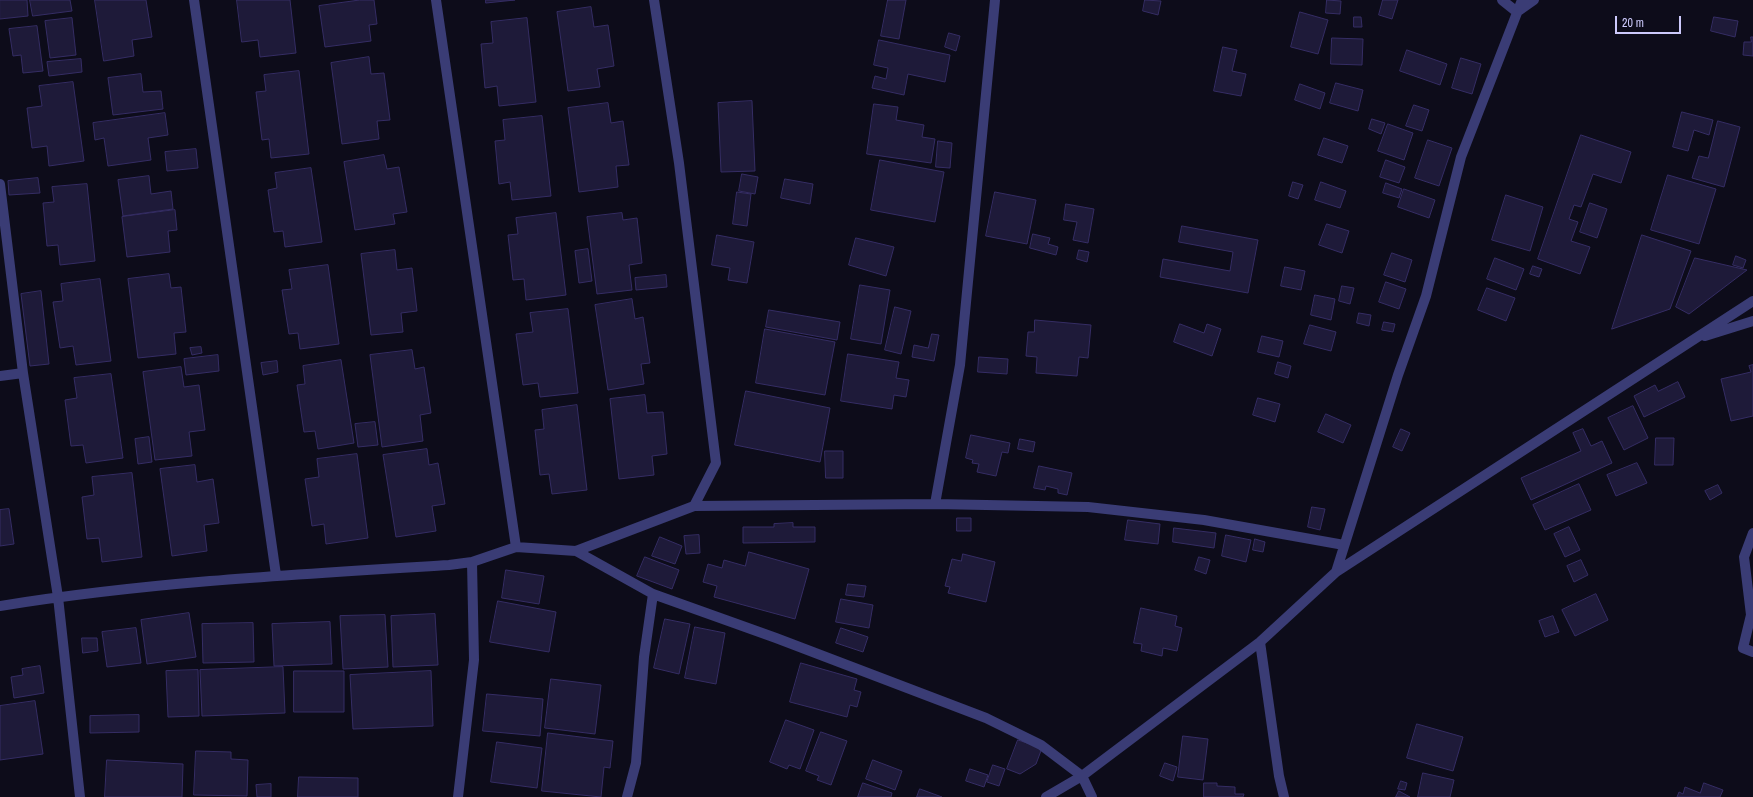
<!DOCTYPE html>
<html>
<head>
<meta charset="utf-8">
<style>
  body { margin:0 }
  #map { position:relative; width:1753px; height:797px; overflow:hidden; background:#0d0c1a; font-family:"Archivo Narrow",sans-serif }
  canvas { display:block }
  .scale { position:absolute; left:1615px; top:16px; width:66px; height:18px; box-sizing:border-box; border:2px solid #ccc9fb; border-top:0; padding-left:5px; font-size:12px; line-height:14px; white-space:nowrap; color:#ccc9fb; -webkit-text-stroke:3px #0d0c1a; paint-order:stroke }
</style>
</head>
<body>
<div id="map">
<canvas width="1753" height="797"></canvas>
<div class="scale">20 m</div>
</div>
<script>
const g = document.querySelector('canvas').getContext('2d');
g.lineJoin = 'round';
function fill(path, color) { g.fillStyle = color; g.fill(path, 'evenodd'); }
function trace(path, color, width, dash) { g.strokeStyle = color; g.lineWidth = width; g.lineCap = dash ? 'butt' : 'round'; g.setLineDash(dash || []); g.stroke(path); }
const building = new Path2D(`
  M 0,0 L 27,0 L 28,16 L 0,19 Z
  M 30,0 L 70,0 L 72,11 L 33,16 Z
  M 95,0 L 146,0 L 152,37 L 132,40 L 134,56 L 104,61 Z
  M 237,0 L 290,0 L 296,53 L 260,57 L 258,40 L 242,42 Z
  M 360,0 L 374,0 L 377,24 L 369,25 L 371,41 L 325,47 L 319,6 Z
  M 486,0 L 515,0 L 486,3 Z
  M 888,0 L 906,0 L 899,39 L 881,36 Z
  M 1145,0 L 1161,1 L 1158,15 L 1143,11 Z
  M 1327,0 L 1341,1 L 1340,14 L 1326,13 Z
  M 1383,0 L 1398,0 L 1392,19 L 1379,15 Z
  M 591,7 L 594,27 L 608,25 L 614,66 L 597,69 L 600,87 L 568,91 L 557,12 Z
  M 1300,12 L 1328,20 L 1318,54 L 1291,47 Z
  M 1354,17 L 1361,17 L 1362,27 L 1354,27 Z
  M 1714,17 L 1738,21 L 1735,37 L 1711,31 Z
  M 72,18 L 76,55 L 50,58 L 45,21 Z
  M 527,18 L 536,102 L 499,106 L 497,86 L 485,88 L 481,44 L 493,43 L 491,22 Z
  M 37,26 L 43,71 L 23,73 L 21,55 L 13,56 L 9,29 Z
  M 949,33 L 960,36 L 956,51 L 945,47 Z
  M 1751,37 L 1753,37 L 1753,56 L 1743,55 L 1744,42 L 1751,42 Z
  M 1332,38 L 1363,39 L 1362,65 L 1331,64 Z
  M 879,40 L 950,55 L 945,82 L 908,74 L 904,95 L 872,88 L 875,76 L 886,79 L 888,68 L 874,65 Z
  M 1223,47 L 1237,50 L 1232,71 L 1246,74 L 1241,96 L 1214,91 Z
  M 1407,50 L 1447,64 L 1440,85 L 1400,71 Z
  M 369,57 L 371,74 L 384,73 L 390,120 L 377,121 L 379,139 L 342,144 L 331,63 Z
  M 1461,58 L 1481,64 L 1472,94 L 1452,88 Z
  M 81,59 L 82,72 L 49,76 L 47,62 Z
  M 299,71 L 309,154 L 271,158 L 269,139 L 262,140 L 256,92 L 266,91 L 264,75 Z
  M 141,74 L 143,92 L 161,91 L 163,109 L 113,115 L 108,78 Z
  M 73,82 L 84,161 L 49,166 L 47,146 L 32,148 L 27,108 L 42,106 L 39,86 Z
  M 1336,83 L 1363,90 L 1358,111 L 1330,103 Z
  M 1300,84 L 1325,93 L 1320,109 L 1295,100 Z
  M 752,101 L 755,171 L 721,172 L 718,103 Z
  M 608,103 L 611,123 L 623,121 L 629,165 L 616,166 L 618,187 L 579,192 L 568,108 Z
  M 874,104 L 898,107 L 896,120 L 924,125 L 922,137 L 935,139 L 931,163 L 867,154 Z
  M 1414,105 L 1429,110 L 1422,131 L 1406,126 Z
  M 1682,112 L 1713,120 L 1709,135 L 1694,130 L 1688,151 L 1673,147 Z
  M 165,113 L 168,135 L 148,138 L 151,160 L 108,166 L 104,138 L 95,140 L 93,123 Z
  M 542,116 L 551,196 L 512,200 L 510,182 L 499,184 L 495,141 L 505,140 L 503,120 Z
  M 1372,119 L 1385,123 L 1381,134 L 1369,129 Z
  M 1718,121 L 1740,127 L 1724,187 L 1692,178 L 1699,156 L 1708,158 Z
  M 1388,124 L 1413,133 L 1404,160 L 1378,151 Z
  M 1581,135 L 1631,152 L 1621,183 L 1593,174 L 1581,207 L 1574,205 L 1569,219 L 1578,222 L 1571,241 L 1590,247 L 1580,274 L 1538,259 Z
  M 1324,138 L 1348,146 L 1342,163 L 1318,155 Z
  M 1428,140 L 1452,148 L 1439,186 L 1415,178 Z
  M 938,141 L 952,143 L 950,168 L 936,167 Z
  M 196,149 L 198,168 L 167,171 L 165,152 Z
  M 384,155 L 387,169 L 399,167 L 407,212 L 393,214 L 395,224 L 355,230 L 344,162 Z
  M 880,160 L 944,172 L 935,222 L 871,210 Z
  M 1386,160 L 1405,167 L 1399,183 L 1380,177 Z
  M 311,168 L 322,242 L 285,247 L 283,231 L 274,232 L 268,190 L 277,188 L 275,173 Z
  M 742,174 L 758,177 L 755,194 L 739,191 Z
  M 1668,175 L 1716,189 L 1699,244 L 1651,230 Z
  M 149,176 L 151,194 L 171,191 L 173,209 L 123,216 L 118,180 Z
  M 38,178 L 40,193 L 9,195 L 8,181 Z
  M 785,179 L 813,184 L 810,204 L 781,198 Z
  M 1293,182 L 1303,185 L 1298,199 L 1289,196 Z
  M 1321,182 L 1346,191 L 1340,208 L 1315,200 Z
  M 1386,183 L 1402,189 L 1399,198 L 1383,193 Z
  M 87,184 L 95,261 L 60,265 L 58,245 L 47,246 L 43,203 L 54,202 L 52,187 Z
  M 1404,189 L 1435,200 L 1429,218 L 1398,207 Z
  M 737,192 L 751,194 L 747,226 L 733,224 Z
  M 995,192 L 1036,200 L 1027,244 L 986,236 Z
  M 1506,195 L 1543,207 L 1530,251 L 1492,240 Z
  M 1590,203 L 1607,209 L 1597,238 L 1580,232 Z
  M 1066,204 L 1094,209 L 1088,243 L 1073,240 L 1077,222 L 1064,220 Z
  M 175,210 L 177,230 L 168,231 L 170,252 L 127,257 L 122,217 Z
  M 556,213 L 566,295 L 526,300 L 524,279 L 513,280 L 508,235 L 518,234 L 516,218 Z
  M 622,213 L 623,220 L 637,218 L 642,263 L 629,265 L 632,290 L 597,294 L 587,217 Z
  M 1327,224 L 1349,231 L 1342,253 L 1319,245 Z
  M 1182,226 L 1258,240 L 1248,293 L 1160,277 L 1163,259 L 1230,271 L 1233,252 L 1179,242 Z
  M 1033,234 L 1050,238 L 1048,244 L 1058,247 L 1056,255 L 1030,248 Z
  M 717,235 L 754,242 L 747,283 L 728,280 L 730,268 L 712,265 Z
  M 1642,235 L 1691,251 L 1670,309 L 1612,329 Z
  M 856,238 L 894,247 L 886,276 L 849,265 Z
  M 588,249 L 592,281 L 579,283 L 575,251 Z
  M 395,250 L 397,270 L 412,268 L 417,311 L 401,313 L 403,332 L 371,335 L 361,254 Z
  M 1079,250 L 1089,252 L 1087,262 L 1077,259 Z
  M 1392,253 L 1412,260 L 1405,282 L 1384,275 Z
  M 1736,256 L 1746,260 L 1743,268 L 1733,265 Z
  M 1495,258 L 1524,269 L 1516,290 L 1487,279 Z
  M 1695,258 L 1747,270 L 1689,314 L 1676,307 Z
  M 328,265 L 339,344 L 300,349 L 298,333 L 289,334 L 282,290 L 292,289 L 289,270 Z
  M 1533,266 L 1542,269 L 1539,277 L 1530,274 Z
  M 1285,267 L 1305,271 L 1301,290 L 1281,286 Z
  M 169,274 L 171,288 L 181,287 L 186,332 L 174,333 L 176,354 L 138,358 L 128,279 Z
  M 666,275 L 667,287 L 636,290 L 635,278 Z
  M 100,279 L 111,361 L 76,365 L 73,346 L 60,348 L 53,302 L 63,301 L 61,284 Z
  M 1386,282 L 1406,289 L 1399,309 L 1379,302 Z
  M 860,285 L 890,290 L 881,344 L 851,339 Z
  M 1342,286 L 1354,288 L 1350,304 L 1339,301 Z
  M 1487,288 L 1515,298 L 1506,321 L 1478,310 Z
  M 41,291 L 49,364 L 30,366 L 21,294 Z
  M 1315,295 L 1335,299 L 1331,320 L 1311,315 Z
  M 632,299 L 635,319 L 643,317 L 650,363 L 641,364 L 644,384 L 608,390 L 595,305 Z
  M 895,307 L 911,311 L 901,354 L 885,350 Z
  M 568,309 L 578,393 L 540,397 L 538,383 L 523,385 L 516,334 L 533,332 L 530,313 Z
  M 769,310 L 840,322 L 837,340 L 766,327 Z
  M 1359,313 L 1371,315 L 1369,326 L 1357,323 Z
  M 1035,320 L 1091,325 L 1088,358 L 1079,357 L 1077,376 L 1036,373 L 1037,357 L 1026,356 L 1028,332 L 1034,332 Z
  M 1384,322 L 1395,324 L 1393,332 L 1382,330 Z
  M 1180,324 L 1204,333 L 1207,324 L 1221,329 L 1212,356 L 1174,342 Z
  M 1310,325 L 1336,332 L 1331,351 L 1304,344 Z
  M 765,329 L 835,342 L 825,395 L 756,383 Z
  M 932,334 L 939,335 L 934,361 L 912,357 L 914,345 L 928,348 Z
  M 1262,336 L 1283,341 L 1279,357 L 1258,352 Z
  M 201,347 L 202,353 L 192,355 L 190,348 Z
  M 412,350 L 415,369 L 424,367 L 431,413 L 420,415 L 423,441 L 382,447 L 370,355 Z
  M 848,354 L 899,362 L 896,378 L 909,380 L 906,397 L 894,395 L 892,409 L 841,401 Z
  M 218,355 L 219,371 L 186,375 L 184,359 Z
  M 979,357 L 1008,359 L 1007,374 L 978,372 Z
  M 341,360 L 354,443 L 318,449 L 315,431 L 304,432 L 297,385 L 305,384 L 303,366 Z
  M 277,361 L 278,372 L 263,375 L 261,363 Z
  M 1278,362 L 1291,366 L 1288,378 L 1275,374 Z
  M 1753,365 L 1753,416 L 1731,421 L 1721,379 L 1751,372 L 1749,366 Z
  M 181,367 L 184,387 L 199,385 L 205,430 L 189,432 L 192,456 L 155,460 L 143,372 Z
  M 111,374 L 123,458 L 86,463 L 83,445 L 71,446 L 65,400 L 77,398 L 74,378 Z
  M 1678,382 L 1685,397 L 1644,417 L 1634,396 L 1655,385 L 1658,391 Z
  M 746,391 L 830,408 L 820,462 L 735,445 Z
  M 645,395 L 647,413 L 663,412 L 667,454 L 652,456 L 654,475 L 619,479 L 610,399 Z
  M 1258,398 L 1280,404 L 1275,422 L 1253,415 Z
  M 577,405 L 587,490 L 552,494 L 549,474 L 540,475 L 535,430 L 544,429 L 542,410 Z
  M 1633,406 L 1648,438 L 1624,450 L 1608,418 Z
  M 1326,414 L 1351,425 L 1343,443 L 1318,432 Z
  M 375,422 L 378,445 L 358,447 L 355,424 Z
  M 1401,429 L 1410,433 L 1402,451 L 1393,447 Z
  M 1583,429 L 1591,446 L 1602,441 L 1612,463 L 1531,500 L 1521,478 L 1581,451 L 1573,433 Z
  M 971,435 L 1010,443 L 1008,453 L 1002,452 L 996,476 L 977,472 L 979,464 L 972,463 L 973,460 L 966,458 Z
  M 149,437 L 152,462 L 138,464 L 135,439 Z
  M 1656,438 L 1674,438 L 1673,465 L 1655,465 Z
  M 1020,439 L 1035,442 L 1033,452 L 1018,449 Z
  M 427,449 L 429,465 L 438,463 L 445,504 L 432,506 L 436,531 L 396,537 L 383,455 Z
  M 825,451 L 843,451 L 843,478 L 826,478 Z
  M 357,454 L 368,538 L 326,544 L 324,524 L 312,526 L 305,479 L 319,477 L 317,459 Z
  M 1637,463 L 1647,483 L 1616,496 L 1607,475 Z
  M 195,465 L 197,482 L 213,479 L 219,523 L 204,525 L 207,551 L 172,556 L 160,469 Z
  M 1039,466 L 1072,473 L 1067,495 L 1058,493 L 1058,489 L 1046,486 L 1045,490 L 1034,488 Z
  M 132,473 L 142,557 L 102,562 L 99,538 L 87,539 L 82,497 L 94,495 L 92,477 Z
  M 1579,484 L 1591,510 L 1545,530 L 1533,505 Z
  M 1718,485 L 1722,493 L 1710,500 L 1705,491 Z
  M 1312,507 L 1325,509 L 1320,530 L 1308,527 Z
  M 9,509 L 14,544 L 0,546 L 0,510 Z
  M 957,518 L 971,518 L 971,531 L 957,531 Z
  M 1128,520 L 1160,524 L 1158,544 L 1125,540 Z
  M 793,523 L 793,527 L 815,527 L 815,542 L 743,543 L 743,527 L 774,527 L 774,524 Z
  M 1569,527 L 1580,550 L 1565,557 L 1554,534 Z
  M 1174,528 L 1216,533 L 1214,548 L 1173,542 Z
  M 699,535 L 700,553 L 686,554 L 684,536 Z
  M 1226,535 L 1251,540 L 1246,562 L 1222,556 Z
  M 660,537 L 682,546 L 675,564 L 652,556 Z
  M 1255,539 L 1265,542 L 1263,552 L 1253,550 Z
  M 749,552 L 809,569 L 795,619 L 714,597 L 717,586 L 703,582 L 708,564 L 722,568 L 724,560 L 745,566 Z
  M 963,554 L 995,562 L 986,602 L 948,593 L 950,587 L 945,586 L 952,559 L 961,561 Z
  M 645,557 L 679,570 L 672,589 L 637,576 Z
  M 1199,557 L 1210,560 L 1206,574 L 1195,570 Z
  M 1581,560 L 1588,575 L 1574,582 L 1567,566 Z
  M 506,570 L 544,576 L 539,604 L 502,598 Z
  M 848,584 L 866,586 L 864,597 L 846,595 Z
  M 1596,594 L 1608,620 L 1575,636 L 1562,610 Z
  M 841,599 L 873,605 L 869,628 L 836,622 Z
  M 498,601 L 556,612 L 549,652 L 490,642 Z
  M 1141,608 L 1177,616 L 1175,626 L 1182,628 L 1177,651 L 1163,648 L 1162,656 L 1141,651 L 1142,644 L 1134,643 Z
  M 189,613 L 196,657 L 147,664 L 141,620 Z
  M 435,614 L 438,665 L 393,667 L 391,616 Z
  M 385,615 L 388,667 L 343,669 L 340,616 Z
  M 1553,616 L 1559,632 L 1545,637 L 1539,621 Z
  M 665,619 L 690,624 L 679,674 L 654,668 Z
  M 330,622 L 332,664 L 274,666 L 272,624 Z
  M 253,623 L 254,662 L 203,663 L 202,624 Z
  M 695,627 L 725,633 L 716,684 L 685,678 Z
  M 136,628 L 141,663 L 107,667 L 102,632 Z
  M 841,628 L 868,637 L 863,652 L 836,643 Z
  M 82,638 L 97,638 L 98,651 L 83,653 Z
  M 801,663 L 857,679 L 854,690 L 861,692 L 857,707 L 850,705 L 847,717 L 790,702 Z
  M 40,666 L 44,693 L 14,698 L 11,677 L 23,675 L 22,669 Z
  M 283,667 L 285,713 L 202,716 L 200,670 Z
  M 198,670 L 199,716 L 168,717 L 166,671 Z
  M 294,671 L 344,671 L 344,712 L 294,712 Z
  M 431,671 L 433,726 L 353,729 L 350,675 Z
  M 551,679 L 601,685 L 595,734 L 545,728 Z
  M 487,694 L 543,699 L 540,736 L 483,731 Z
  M 35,701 L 43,754 L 0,760 L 0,706 Z
  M 139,715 L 139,732 L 90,733 L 90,716 Z
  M 786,720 L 814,730 L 800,769 L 789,765 L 787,769 L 770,762 Z
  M 1417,724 L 1463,737 L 1453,771 L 1407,758 Z
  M 821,732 L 847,741 L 831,785 L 817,780 L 819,776 L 806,771 Z
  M 548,733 L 613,741 L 610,768 L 604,767 L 601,797 L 542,791 Z
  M 1183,736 L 1208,739 L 1203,780 L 1178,777 Z
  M 1018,740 L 1042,748 L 1036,764 L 1020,774 L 1007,769 Z
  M 497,742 L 542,748 L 537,788 L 491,782 Z
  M 196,751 L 231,752 L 231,759 L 248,760 L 247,796 L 194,795 Z
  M 107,760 L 183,764 L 182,797 L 105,797 Z
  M 873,760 L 902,771 L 895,790 L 866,779 Z
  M 1165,763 L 1177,767 L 1173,781 L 1160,776 Z
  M 993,765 L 1005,769 L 999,786 L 987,782 Z
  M 970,769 L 988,775 L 984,787 L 966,781 Z
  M 1423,773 L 1454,780 L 1450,797 L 1418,797 Z
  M 299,777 L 358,778 L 358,797 L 298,797 Z
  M 1401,781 L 1407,783 L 1405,790 L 1398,789 Z
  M 863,783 L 892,793 L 891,797 L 858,797 Z
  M 1204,783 L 1217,783 L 1217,786 L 1235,787 L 1235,794 L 1244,794 L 1243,797 L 1204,797 Z
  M 1704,783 L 1723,790 L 1720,797 L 1677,797 L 1679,792 L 1683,794 L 1685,787 L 1700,793 Z
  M 271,784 L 271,797 L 257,797 L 256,785 Z
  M 920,789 L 942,797 L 917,797 Z
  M 1399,791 L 1410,797 L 1396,797 Z`);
const minor = new Path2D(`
  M 194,0 L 276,575
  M 436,0 L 516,547
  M 1502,0 L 1517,12 L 1534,0
  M 0,184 L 23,373 L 58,597 L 80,797
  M 1705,336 L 1753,321
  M 0,376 L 23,373
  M 935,504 L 960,365 L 995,0
  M 694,506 L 935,504 L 1088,507 L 1204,520 L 1344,545
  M 1753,533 L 1744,557 L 1751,615 L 1743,648 L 1753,652
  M 576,551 L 653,594 L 776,638 L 986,718 L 1041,745 L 1082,776 L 1092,797
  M 1336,572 L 1398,375 L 1426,296 L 1461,157 L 1522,0
  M 0,606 C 148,582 299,574 449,565 L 472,562 L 516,547 L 576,551 L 694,506 L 716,463 L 679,163 L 654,0
  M 1260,642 L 1279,776 L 1284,797
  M 458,797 L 474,660 L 472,562
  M 627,797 L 636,763 L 644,657 L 653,594
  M 1046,797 L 1082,776 L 1260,642 L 1336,572 L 1753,301`);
fill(building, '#1e1a39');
trace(building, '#352d64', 1);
trace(minor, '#3a3c75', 10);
</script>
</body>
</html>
